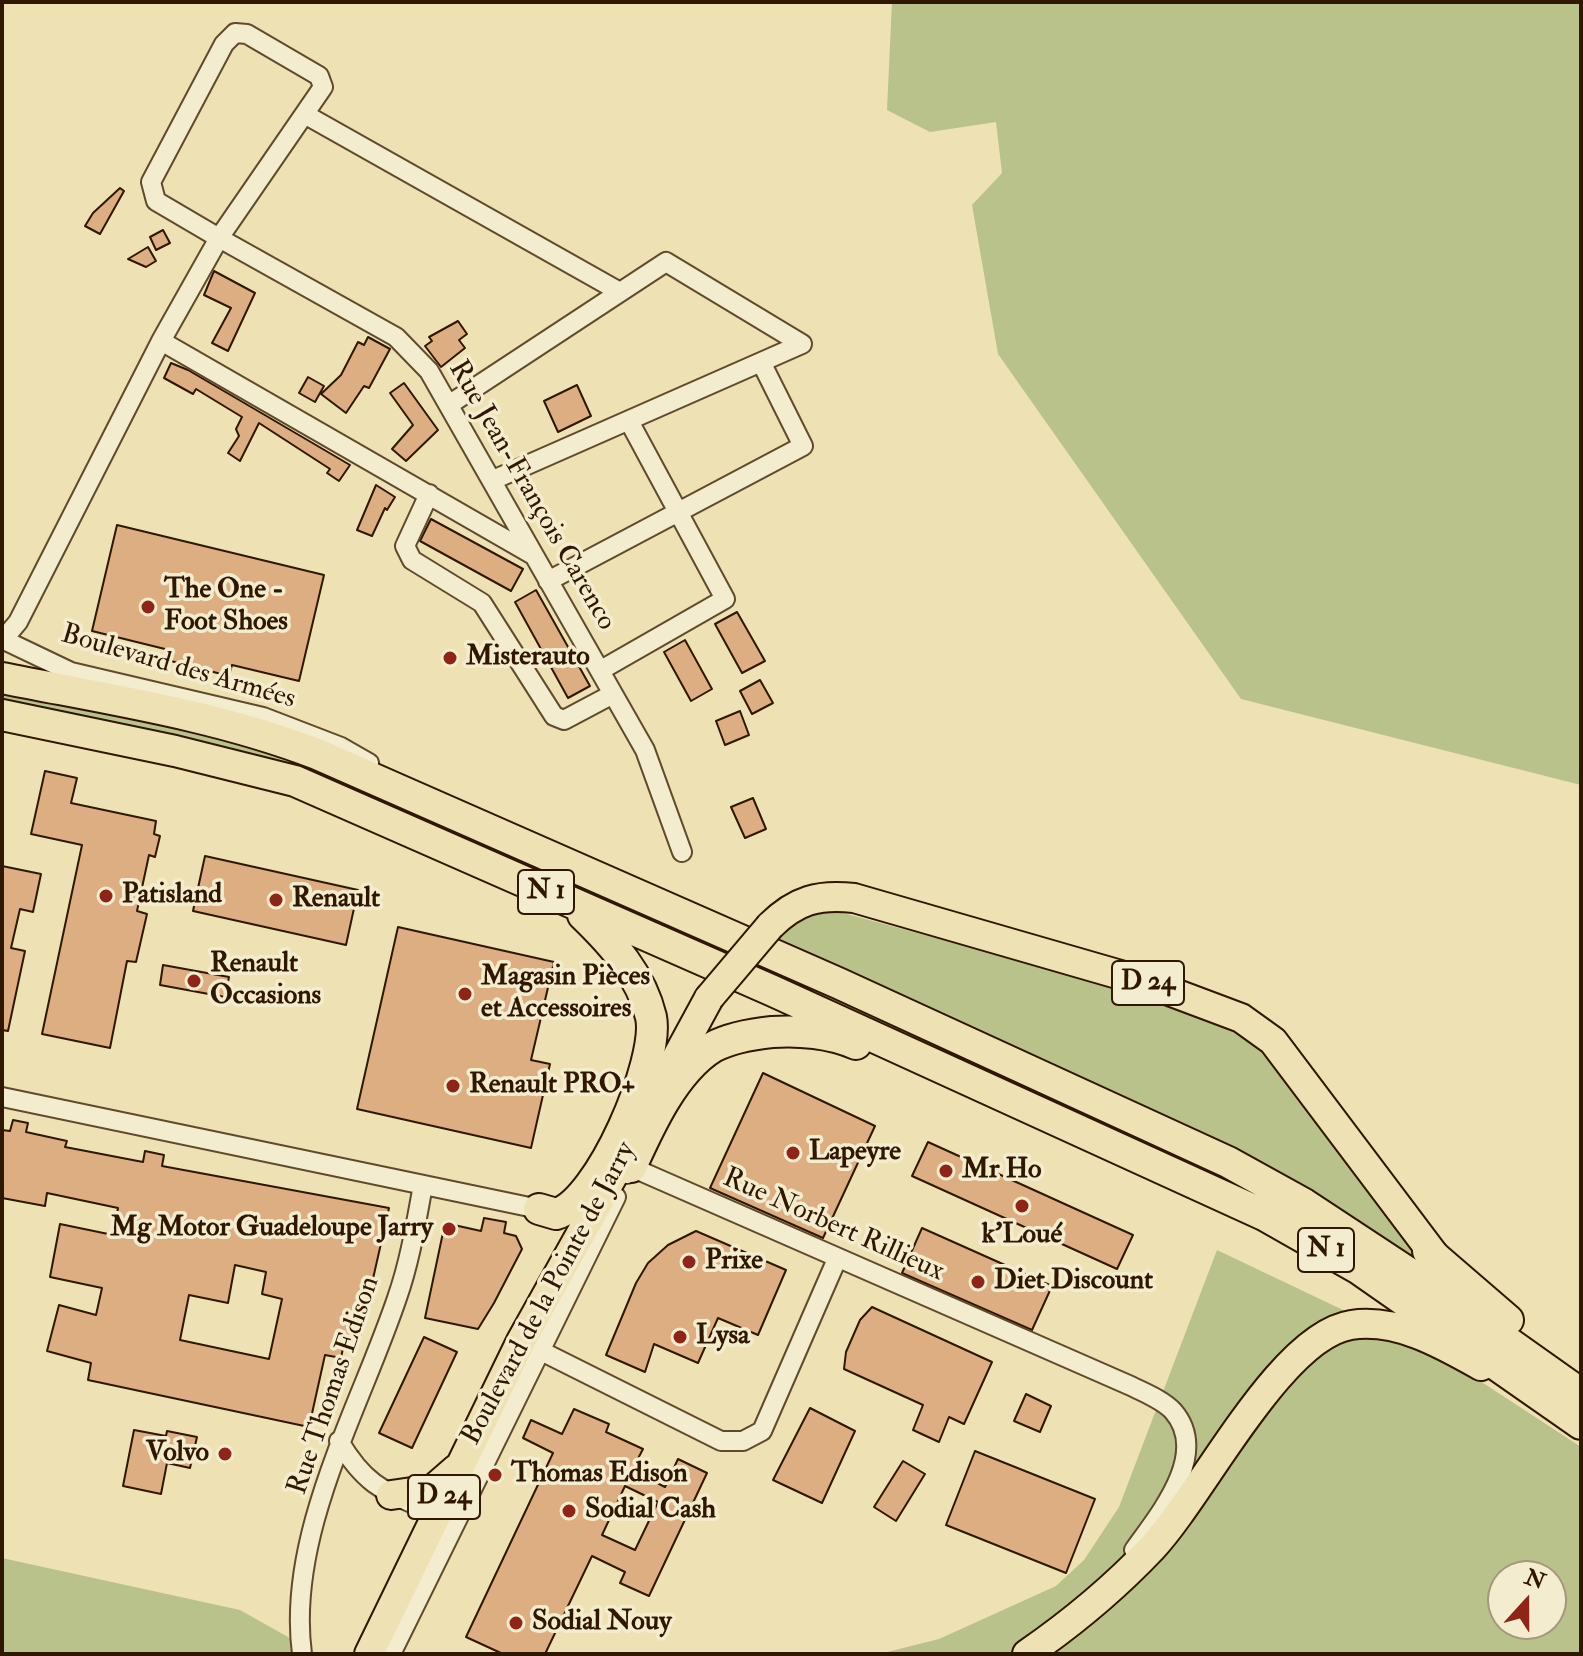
<!DOCTYPE html>
<html>
<head>
<meta charset="utf-8">
<style>
  body { margin:0 }
  #map { position:relative; width:1583px; height:1656px; overflow:hidden; background:#eee1b3; font-family:"IM FELL Double Pica",serif }
  canvas { display:block }
  .frame { position:absolute; inset:0; border:4px solid #301700; pointer-events:none }
  .north { position:absolute; left:1487px; top:1560px; width:80px; height:80px; box-sizing:border-box; background:#f4ecce; border:2px solid #a6977c; border-radius:50%; rotate:21deg; font-size:22px; font-weight:700; line-height:32px; text-align:center; color:#301700 }
  .north::after { content:''; display:block; margin:auto; width:28px; height:36px; background:#8f2418; clip-path:polygon(50% 0,100% 100%,50% 72%,0 100%) }
</style>
</head>
<body>
<div id="map">
<canvas width="1583" height="1656"></canvas>
<div class="frame"></div>
<div class="north">N</div>
</div>
<script>
const g = document.querySelector('canvas').getContext('2d');
g.lineJoin = 'round';
function fill(path, color) { g.fillStyle = color; g.fill(path, 'evenodd'); }
function trace(path, color, width, dash) { g.strokeStyle = color; g.lineWidth = width; g.lineCap = dash ? 'butt' : 'round'; g.setLineDash(dash || []); g.stroke(path); }
function drawText(font, color, halo, rows, align = 'center') {
  g.font = font + ' "IM FELL Double Pica",serif'; g.lineWidth = 7; g.setLineDash([]); g.textBaseline = 'middle'; g.strokeStyle = halo; g.fillStyle = color; for (const [text, x, y, turn = 0] of rows) {
    g.save(); g.translate(x, y); g.rotate((+turn || 0) * Math.PI / 180); g.textAlign = isNaN(turn) ? turn : align; if (halo) g.strokeText(text, 0, 0); g.fillText(text, 0, 0); g.restore();
  }
}
const green = new Path2D(`
  M 892,2 L 1581,2 L 1581,785 L 1241,699 L 998,354 L 972,205 L 1002,173 L 996,122 L 930,132 L 887,110 Z
  M 2,690 L 178,726 L 321,767 L 1215,1168 L 1331,1237 L 487,855 L 2,705 Z
  M 836,911 L 1098,982 L 1218,1020 L 1276,1059 L 1428,1272 L 769,945 C 791,925 806,915 836,911 Z
  M 1217,1250 L 1448,1360 L 1581,1447 L 1581,1654 L 879,1654 L 939,1639 L 1056,1586 L 1084,1560 L 1119,1507 ZM 1503,1576 L 1551,1576 L 1551,1624 L 1503,1624 Z
  M 2,1558 L 240,1610 L 288,1637 L 306,1654 L 2,1654 Z`);
const building = new Path2D(`
  M 120,188 L 124,191 L 100,234 L 85,226 L 93,213 Z
  M 163,230 L 170,243 L 156,250 L 150,237 Z
  M 148,247 L 156,261 L 146,267 L 128,259 Z
  M 214,271 L 255,293 L 228,351 L 212,343 L 231,308 L 204,295 Z
  M 458,321 L 467,334 L 459,340 L 465,348 L 441,367 L 425,346 L 432,341 L 429,337 Z
  M 368,337 L 390,349 L 369,388 L 364,386 L 346,413 L 321,394 L 341,375 L 358,342 L 364,345 Z
  M 171,363 L 188,370 L 350,465 L 339,481 L 327,473 L 330,469 L 259,423 L 240,461 L 228,453 L 239,436 L 236,429 L 242,417 L 196,389 L 193,394 L 164,378 Z
  M 308,377 L 324,386 L 315,402 L 299,393 Z
  M 404,383 L 438,430 L 406,461 L 392,449 L 413,425 L 390,393 Z
  M 577,385 L 591,416 L 558,432 L 544,401 Z
  M 376,485 L 395,497 L 387,510 L 385,508 L 372,536 L 357,530 Z
  M 431,519 L 523,569 L 511,591 L 420,541 Z
  M 117,525 L 324,575 L 299,681 L 232,665 L 229,676 L 167,660 L 169,650 L 92,631 Z
  M 536,590 L 590,686 L 568,698 L 515,602 Z
  M 737,612 L 765,661 L 742,673 L 715,624 Z
  M 685,640 L 712,689 L 691,701 L 664,652 Z
  M 760,680 L 773,703 L 752,714 L 740,691 Z
  M 740,711 L 749,735 L 725,745 L 716,721 Z
  M 45,771 L 77,778 L 71,803 L 156,821 L 154,834 L 160,836 L 155,857 L 149,855 L 137,911 L 147,914 L 136,962 L 127,961 L 110,1048 L 42,1034 L 82,845 L 31,834 Z
  M 753,798 L 766,829 L 745,838 L 731,807 Z
  M 205,856 L 358,890 L 346,945 L 193,911 Z
  M 2,866 L 41,874 L 33,912 L 20,909 L 11,948 L 25,951 L 8,1031 L 2,1030 Z
  M 398,927 L 554,962 L 531,1060 L 550,1064 L 531,1148 L 357,1109 Z
  M 163,965 L 229,977 L 225,997 L 160,985 Z
  M 763,1073 L 875,1126 L 823,1238 L 710,1188 Z
  M 13,1120 L 28,1123 L 26,1132 L 67,1141 L 65,1147 L 143,1162 L 145,1151 L 164,1155 L 162,1166 L 389,1208 L 358,1345 L 344,1343 L 341,1358 L 325,1355 L 309,1427 L 88,1380 L 91,1363 L 47,1351 L 59,1305 L 96,1315 L 102,1288 L 50,1277 L 60,1224 L 113,1235 L 118,1208 L 47,1193 L 45,1206 L 2,1198 L 2,1130 L 10,1131 ZM 235,1265 L 266,1272 L 262,1294 L 282,1299 L 269,1359 L 180,1340 L 189,1295 L 228,1303 Z
  M 928,1142 L 1133,1235 L 1117,1269 L 912,1176 Z
  M 484,1218 L 506,1222 L 504,1233 L 516,1236 L 522,1249 L 494,1303 L 478,1329 L 425,1318 L 445,1223 L 481,1231 Z
  M 922,1228 L 1052,1286 L 1032,1330 L 902,1273 Z
  M 696,1231 L 786,1270 L 758,1335 L 718,1318 L 698,1363 L 654,1344 L 645,1372 L 606,1355 L 636,1283 L 648,1263 L 668,1245 Z
  M 872,1307 L 992,1362 L 964,1424 L 949,1417 L 939,1442 L 913,1430 L 923,1405 L 844,1369 L 846,1352 L 860,1320 Z
  M 424,1337 L 457,1352 L 412,1448 L 379,1433 Z
  M 1026,1394 L 1051,1406 L 1040,1432 L 1014,1421 Z
  M 810,1408 L 855,1431 L 822,1503 L 773,1480 Z
  M 574,1409 L 609,1424 L 606,1432 L 643,1449 L 632,1470 L 665,1487 L 678,1459 L 707,1473 L 649,1596 L 620,1583 L 625,1572 L 592,1556 L 545,1654 L 503,1654 L 466,1637 L 553,1453 L 523,1438 L 531,1420 L 562,1434 ZM 625,1486 L 658,1502 L 635,1550 L 602,1535 Z
  M 134,1430 L 166,1436 L 167,1431 L 197,1437 L 190,1468 L 167,1463 L 161,1494 L 123,1486 Z
  M 975,1451 L 1095,1499 L 1066,1573 L 946,1525 Z
  M 903,1461 L 925,1474 L 896,1521 L 874,1507 Z`);
const minor = new Path2D(`
  M 235,33 L 247,34 L 319,76 L 323,87 L 219,238 L 156,201 L 151,182 L 224,44 Z
  M 306,115 L 620,292
  M 161,341 L 533,555
  M 450,404 L 666,262 L 802,344 L 493,480
  M 429,494 L 405,546 L 412,560 L 482,603 L 554,716 L 564,720 L 613,694
  M 548,581 L 803,446 L 761,362
  M 2,639 L 71,672 L 263,717 L 341,747 L 369,763
  M 2,641 L 18,622 L 161,341 L 219,238 L 396,337 L 429,371 L 645,750 L 682,852
  M 601,670 L 725,599 L 629,421
  M 2,1097 L 539,1209
  M 627,1174 L 631,1167 L 1131,1386 C 1145,1393 1163,1400 1173,1411 C 1211,1454 1158,1516 1134,1550
  M 531,1346 L 721,1441 L 743,1441 L 762,1431 L 837,1259
  M 339,1441 C 368,1490 388,1492 437,1514 L 437,1525
  M 302,1654 C 286,1535 360,1408 397,1298 C 410,1261 416,1223 423,1185
  M 391,1654 L 616,1197`);
const primary = new Path2D(`
  M 770,926 C 796,900 819,894 854,898 L 1145,982 L 1241,1018 L 1273,1041 L 1444,1268
  M 652,1103 L 709,998
  M 391,1495 L 433,1489 L 456,1469
  M 369,1654 L 521,1341 L 633,1140
  M 1027,1654 C 1072,1623 1115,1587 1152,1548 C 1202,1495 1280,1336 1351,1325 C 1397,1318 1442,1344 1481,1366`);
const trunk = new Path2D(`
  M 2,678 C 107,699 216,715 317,754 L 838,983 L 1228,1162 L 1304,1204 L 1433,1289 L 1581,1394
  M 2,715 L 175,751 L 295,781 L 773,991 L 1264,1215 L 1359,1269 L 1581,1424
  M 631,1167 C 649,1127 674,1071 713,1047 C 730,1038 753,1034 772,1032 C 799,1030 831,1033 856,1044
  M 539,1209 L 556,1214 C 600,1202 660,1060 651,1017 C 641,975 613,944 583,915
  M 1428,1251 L 1508,1320`);
const primaryBridge = new Path2D(`
  M 709,998 L 770,926`);
const markers = [
  [148,607,8,"#8f2418"],
  [450,658,8,"#8f2418"],
  [106,896,8,"#8f2418"],
  [276,900,8,"#8f2418"],
  [194,981,8,"#8f2418"],
  [465,994,8,"#8f2418"],
  [453,1086,8,"#8f2418"],
  [793,1153,8,"#8f2418"],
  [946,1171,8,"#8f2418"],
  [1022,1206,8,"#8f2418"],
  [449,1229,8,"#8f2418"],
  [689,1262,8,"#8f2418"],
  [978,1282,8,"#8f2418"],
  [680,1337,8,"#8f2418"],
  [225,1454,8,"#8f2418"],
  [495,1475,8,"#8f2418"],
  [569,1511,8,"#8f2418"],
  [516,1623,8,"#8f2418"]
];
const shields = [
  [546,892,56],
  [1148,983,72],
  [1326,1250,56],
  [444,1497,72]
];
const shieldNames = [
  ["N 1",546,892],
  ["D 24",1148,983],
  ["N 1",1326,1250],
  ["D 24",444,1497]
];
const streetNames = [
  ["Rue Jean-François Carenco",531,496,60],
  ["Boulevard des Armées",178,668,16],
  ["Rue Norbert Rillieux",833,1226,24],
  ["Boulevard de la Pointe de Jarry",550,1294,-62],
  ["Rue Thomas Edison",335,1386,-71]
];
const poiNames = [
  ["The One -",164,591],
  ["Foot Shoes",164,623],
  ["Misterauto",466,658],
  ["Patisland",122,896],
  ["Renault",292,900],
  ["Renault",210,965],
  ["Occasions",210,997],
  ["Magasin Pièces",481,978],
  ["et Accessoires",481,1010],
  ["Renault PRO+",469,1086],
  ["Lapeyre",809,1153],
  ["Mr Ho",962,1171],
  ["Mg Motor Guadeloupe Jarry",433,1229,"right"],
  ["k'Loué",1022,1236,"center"],
  ["Prixe",705,1262],
  ["Diet Discount",994,1282],
  ["Lysa",696,1337],
  ["Volvo",209,1454,"right"],
  ["Thomas Edison",511,1475],
  ["Sodial Cash",585,1511],
  ["Sodial Nouy",532,1623]
];
fill(green, '#bac28c');
fill(building, '#dcae82');
trace(building, '#301700', 2);
trace(minor, '#604a2d', 22);
trace(primary, '#301700', 32);
trace(trunk, '#301700', 34);
trace(minor, '#f4ecce', 18);
trace(primary, '#eee1b3', 28);
trace(trunk, '#eee1b3', 30);
trace(primaryBridge, '#301700', 32, []);
trace(primaryBridge, '#eee1b3', 28);
for (const [x, y, r, color] of markers) { const dot = new Path2D(); dot.arc(x, y, r, 0, 2 * Math.PI); g.fillStyle = color; g.fill(dot); trace(dot, '#f4ecce', 3); }
for (const [x, y, w] of shields) { const box = new Path2D(); box.roundRect(x - w / 2, y - 22, w, 44, 6); g.fillStyle = '#f4ecce'; g.fill(box); trace(box, '#301700', 2); }
drawText('bold 26px', '#301700', null, shieldNames);
drawText('28px', '#301700', '#f4ecce', streetNames);
drawText('bold 28px', '#301700', '#f4ecce', poiNames, 'left');
</script>
</body>
</html>
